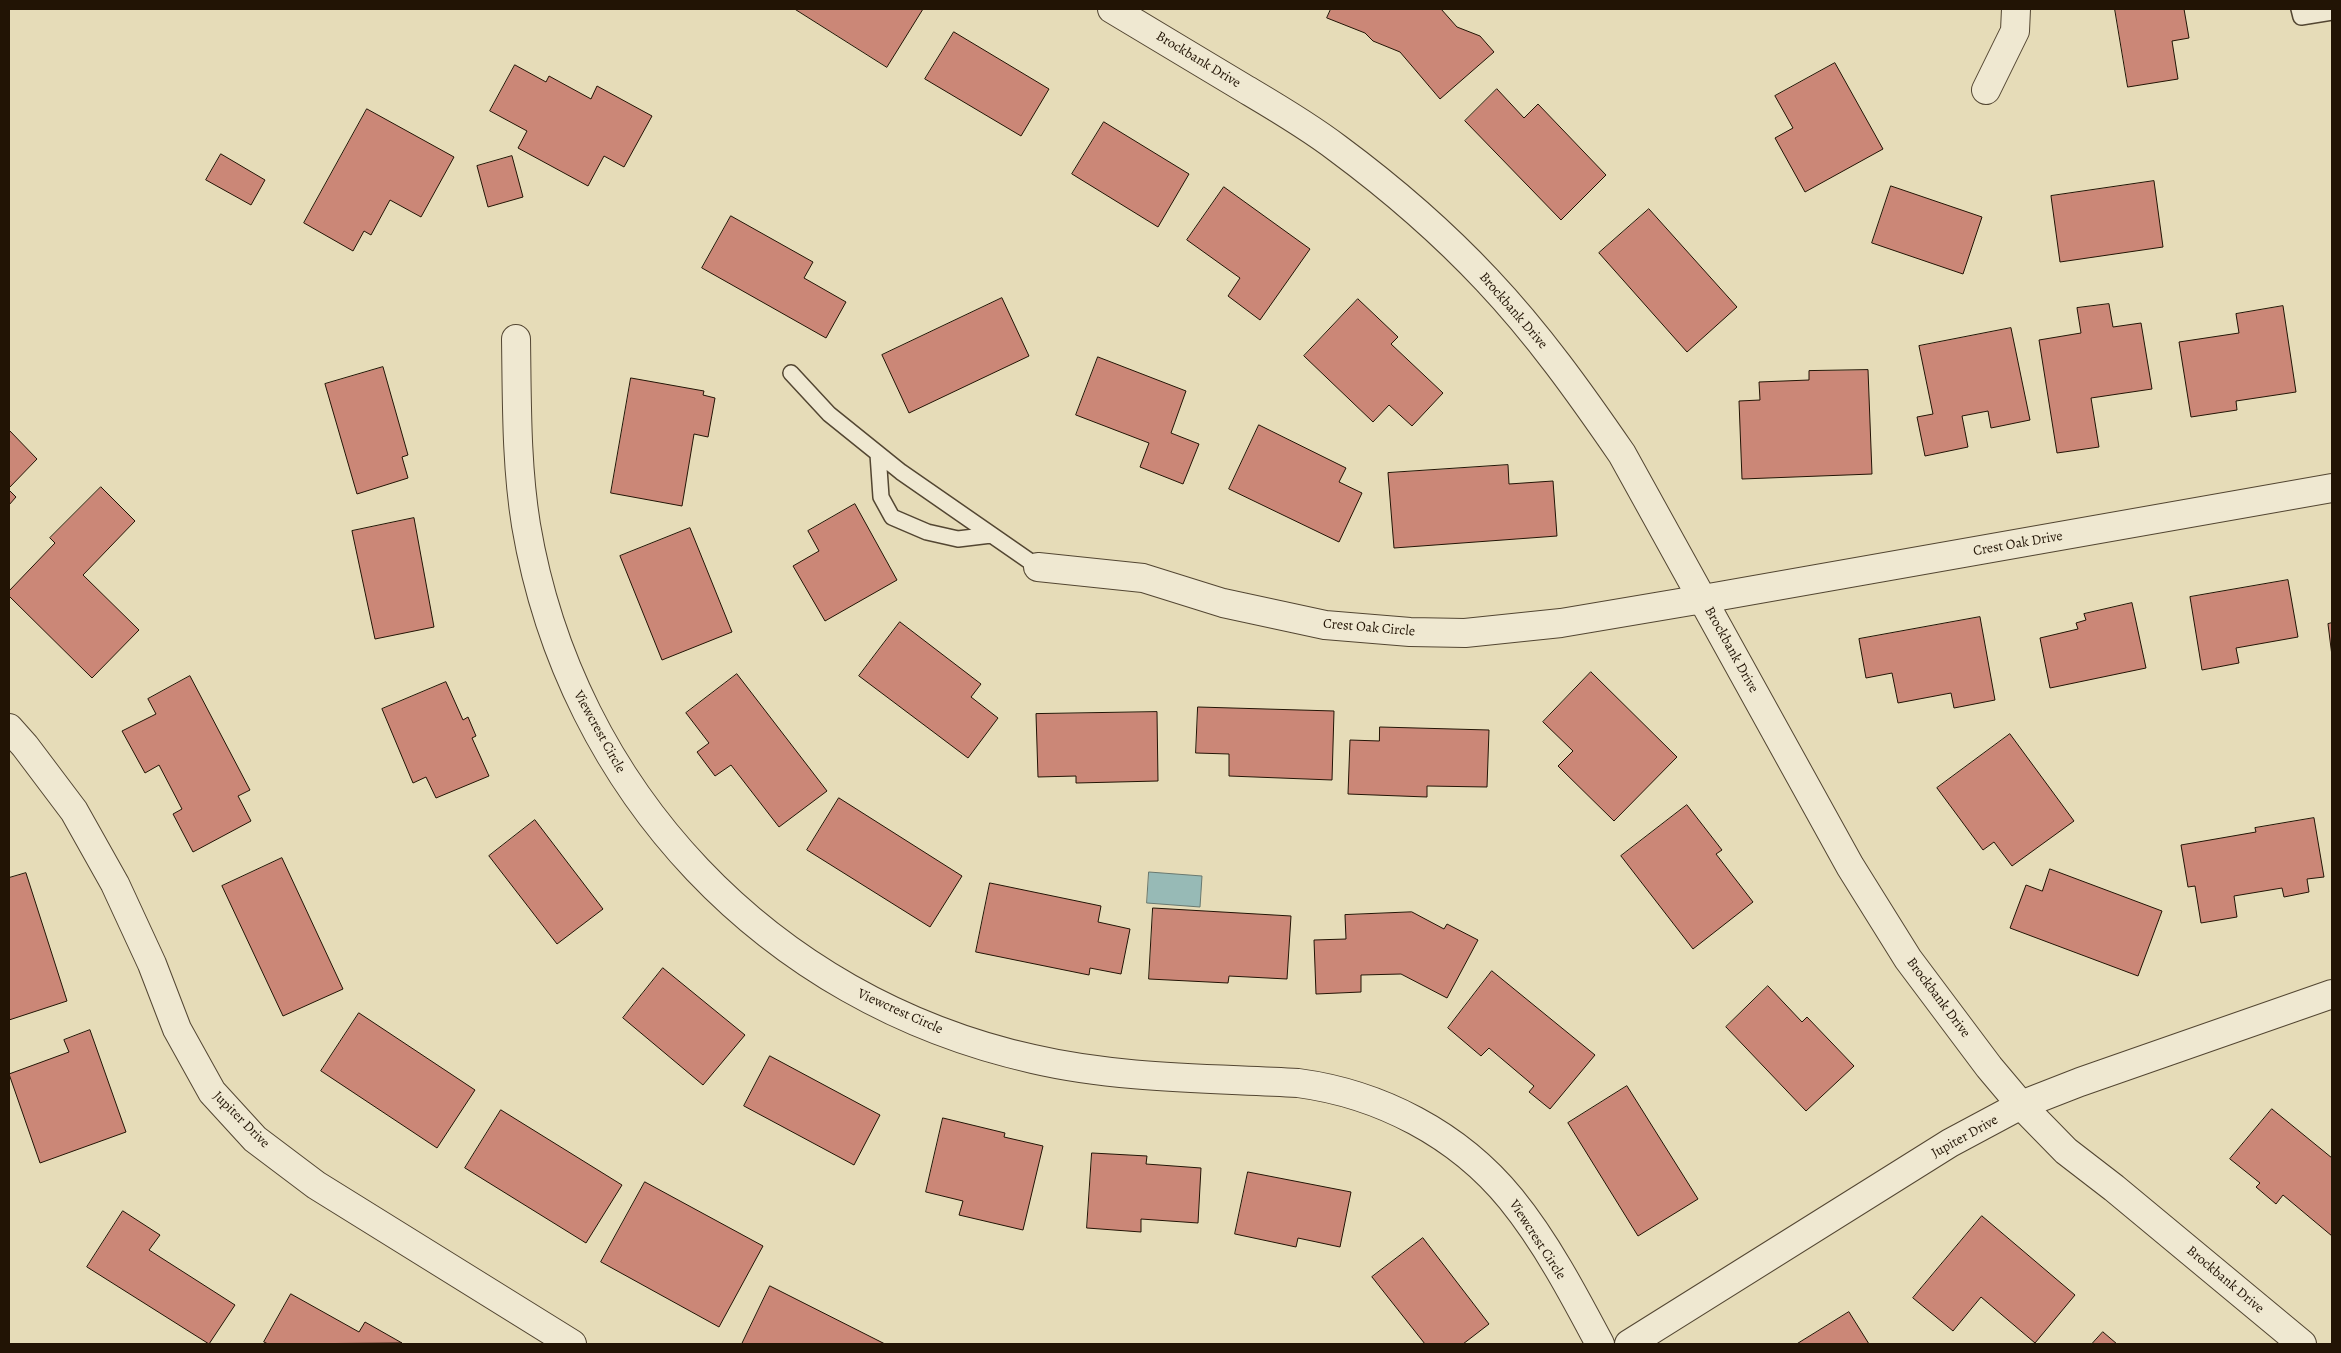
<!DOCTYPE html>
<html>
<head>
<meta charset="utf-8">
<style>
  body { margin:0 }
  #map { position:relative; width:2341px; height:1353px; overflow:hidden; background:#e6dcb8; font-family:Alegreya,serif }
  canvas { display:block }
  .frame { position:absolute; inset:0; border:10px solid #221405; pointer-events:none }
</style>
</head>
<body>
<div id="map">
<canvas width="2341" height="1353"></canvas>
<div class="frame"></div>
</div>
<script>
const g = document.querySelector('canvas').getContext('2d');
g.lineJoin = 'round';
function fill(path, color) { g.fillStyle = color; g.fill(path, 'evenodd'); }
function trace(path, color, width, dash) { g.strokeStyle = color; g.lineWidth = width; g.lineCap = dash ? 'butt' : 'round'; g.setLineDash(dash || []); g.stroke(path); }
function drawText(font, color, halo, rows, align = 'center') {
  g.font = font + ' Alegreya,serif'; g.lineWidth = 4; g.setLineDash([]); g.textBaseline = 'middle'; g.strokeStyle = halo; g.fillStyle = color; for (const [text, x, y, turn = 0] of rows) {
    g.save(); g.translate(x, y); g.rotate((+turn || 0) * Math.PI / 180); g.textAlign = isNaN(turn) ? turn : align; if (halo) g.strokeText(text, 0, 0); g.fillText(text, 0, 0); g.restore();
  }
}
const water = new Path2D(`
  M 1149,872 L 1202,876 L 1200,907 L 1147,903 Z`);
const building = new Path2D(`
  M 795,9 L 923,9 L 887,67 Z
  M 1331,9 L 1441,9 L 1457,27 L 1480,36 L 1494,52 L 1440,99 L 1400,52 L 1373,41 L 1365,33 L 1327,18 Z
  M 2115,9 L 2184,9 L 2189,38 L 2172,41 L 2178,79 L 2128,87 Z
  M 954,32 L 1049,89 L 1021,136 L 925,79 Z
  M 1835,63 L 1883,149 L 1805,192 L 1775,138 L 1793,128 L 1775,96 Z
  M 515,65 L 546,82 L 549,76 L 591,99 L 597,86 L 652,116 L 624,167 L 604,156 L 588,186 L 518,148 L 527,131 L 490,111 Z
  M 1497,89 L 1524,118 L 1538,104 L 1606,175 L 1561,220 L 1465,121 Z
  M 367,109 L 454,157 L 421,217 L 390,200 L 371,235 L 364,231 L 353,251 L 304,223 Z
  M 1104,122 L 1189,174 L 1158,227 L 1072,174 Z
  M 221,154 L 265,180 L 251,205 L 206,180 Z
  M 512,156 L 523,197 L 488,207 L 477,166 Z
  M 2154,181 L 2163,247 L 2060,262 L 2051,196 Z
  M 1891,186 L 1982,217 L 1963,274 L 1872,243 Z
  M 1224,187 L 1310,249 L 1260,320 L 1228,296 L 1240,278 L 1187,240 Z
  M 1649,209 L 1737,307 L 1687,352 L 1599,253 Z
  M 731,216 L 813,262 L 804,278 L 846,302 L 826,338 L 702,268 Z
  M 1002,298 L 1029,356 L 909,413 L 882,355 Z
  M 1358,299 L 1398,337 L 1391,344 L 1443,393 L 1412,426 L 1389,405 L 1373,422 L 1304,356 Z
  M 2109,304 L 2113,327 L 2141,323 L 2152,389 L 2091,398 L 2099,447 L 2057,453 L 2039,340 L 2081,333 L 2077,308 Z
  M 2283,306 L 2296,392 L 2236,401 L 2237,410 L 2191,417 L 2179,342 L 2239,333 L 2236,314 Z
  M 2011,328 L 2030,420 L 1991,428 L 1988,411 L 1962,416 L 1968,447 L 1925,456 L 1917,417 L 1933,414 L 1919,346 Z
  M 1098,357 L 1186,391 L 1171,433 L 1199,444 L 1183,484 L 1140,467 L 1149,443 L 1076,415 Z
  M 383,367 L 408,455 L 402,457 L 408,478 L 357,494 L 325,384 Z
  M 1868,370 L 1872,474 L 1742,479 L 1739,401 L 1760,400 L 1759,382 L 1809,380 L 1809,371 Z
  M 631,378 L 704,391 L 703,395 L 715,398 L 708,437 L 694,434 L 682,506 L 611,493 Z
  M 1259,425 L 1346,468 L 1339,482 L 1362,493 L 1339,542 L 1229,489 Z
  M 9,430 L 37,459 L 9,488 Z
  M 1508,465 L 1509,484 L 1553,481 L 1557,536 L 1394,548 L 1388,473 Z
  M 101,487 L 135,521 L 83,575 L 139,630 L 92,678 L 9,596 L 9,591 L 55,543 L 50,538 Z
  M 9,490 L 16,497 L 9,505 Z
  M 855,504 L 897,580 L 825,621 L 793,566 L 819,551 L 808,531 Z
  M 414,518 L 434,627 L 375,639 L 352,531 Z
  M 690,528 L 732,632 L 662,660 L 620,556 Z
  M 2288,580 L 2298,637 L 2236,648 L 2239,663 L 2202,670 L 2190,597 Z
  M 2132,603 L 2146,668 L 2050,688 L 2040,638 L 2078,629 L 2076,623 L 2086,620 L 2084,614 Z
  M 1980,617 L 1995,700 L 1954,708 L 1951,693 L 1898,703 L 1892,673 L 1866,678 L 1859,639 Z
  M 900,622 L 981,684 L 971,697 L 998,718 L 968,758 L 859,676 Z
  M 2332,623 L 2332,656 L 2328,624 Z
  M 1591,672 L 1677,757 L 1614,821 L 1558,766 L 1573,751 L 1543,722 Z
  M 737,674 L 827,791 L 779,827 L 731,765 L 715,776 L 697,752 L 709,743 L 686,713 Z
  M 190,676 L 250,790 L 238,796 L 251,821 L 193,852 L 173,814 L 182,809 L 159,765 L 145,773 L 122,731 L 156,714 L 148,699 Z
  M 446,682 L 463,720 L 468,717 L 476,736 L 472,738 L 489,776 L 436,798 L 426,777 L 413,783 L 382,709 Z
  M 1198,707 L 1334,711 L 1332,780 L 1229,776 L 1229,754 L 1196,753 Z
  M 1157,712 L 1158,781 L 1076,783 L 1076,776 L 1038,777 L 1036,714 Z
  M 1380,727 L 1489,730 L 1487,787 L 1427,786 L 1427,797 L 1348,794 L 1350,740 L 1379,741 Z
  M 2010,734 L 2074,821 L 2012,866 L 1994,842 L 1983,850 L 1937,788 Z
  M 839,798 L 962,876 L 930,927 L 807,850 Z
  M 1687,805 L 1722,850 L 1716,854 L 1753,902 L 1693,949 L 1621,856 Z
  M 2314,818 L 2324,877 L 2307,879 L 2309,892 L 2284,897 L 2282,888 L 2234,896 L 2237,917 L 2201,923 L 2195,886 L 2188,887 L 2181,845 L 2256,832 L 2255,828 Z
  M 535,820 L 603,909 L 557,944 L 489,856 Z
  M 282,858 L 343,989 L 283,1016 L 222,886 Z
  M 2050,869 L 2162,911 L 2138,976 L 2010,928 L 2026,885 L 2042,891 Z
  M 26,873 L 67,1001 L 9,1020 L 9,878 Z
  M 990,883 L 1101,906 L 1098,922 L 1130,929 L 1121,974 L 1090,968 L 1089,975 L 976,952 Z
  M 1153,908 L 1291,916 L 1287,979 L 1229,976 L 1228,983 L 1149,979 Z
  M 1412,912 L 1444,929 L 1447,924 L 1478,940 L 1447,998 L 1401,974 L 1361,975 L 1361,992 L 1316,994 L 1314,940 L 1346,939 L 1345,915 Z
  M 663,968 L 745,1035 L 703,1085 L 623,1018 Z
  M 1492,971 L 1595,1055 L 1550,1109 L 1529,1092 L 1534,1086 L 1489,1048 L 1481,1056 L 1448,1028 Z
  M 1768,986 L 1802,1022 L 1807,1017 L 1854,1066 L 1806,1111 L 1726,1027 Z
  M 359,1013 L 475,1090 L 437,1148 L 321,1071 Z
  M 90,1030 L 126,1132 L 40,1163 L 9,1074 L 69,1052 L 64,1040 Z
  M 770,1056 L 880,1115 L 854,1165 L 744,1106 Z
  M 1627,1086 L 1698,1199 L 1638,1236 L 1568,1123 Z
  M 2272,1109 L 2332,1158 L 2332,1236 L 2283,1195 L 2276,1204 L 2256,1187 L 2260,1183 L 2230,1159 Z
  M 501,1110 L 622,1185 L 586,1243 L 465,1168 Z
  M 943,1118 L 1005,1133 L 1004,1137 L 1043,1146 L 1023,1230 L 959,1215 L 963,1201 L 926,1192 Z
  M 1092,1153 L 1147,1156 L 1146,1164 L 1201,1168 L 1198,1223 L 1141,1219 L 1141,1232 L 1087,1228 Z
  M 1248,1172 L 1351,1192 L 1340,1247 L 1298,1238 L 1296,1247 L 1235,1234 Z
  M 645,1182 L 763,1246 L 719,1327 L 601,1262 Z
  M 123,1211 L 160,1235 L 149,1250 L 235,1305 L 209,1344 L 87,1267 Z
  M 1982,1216 L 2075,1295 L 2035,1343 L 1981,1297 L 1953,1331 L 1913,1298 Z
  M 1423,1238 L 1489,1324 L 1463,1344 L 1425,1344 L 1372,1277 Z
  M 770,1286 L 885,1344 L 742,1344 Z
  M 291,1294 L 359,1332 L 365,1322 L 402,1343 L 268,1344 L 264,1342 Z
  M 1849,1312 L 1869,1344 L 1797,1344 Z
  M 2103,1332 L 2117,1344 L 2092,1344 Z`);
const lane = new Path2D(`
  M 2299,9 L 2301,17 L 2332,12
  M 791,373 L 829,414 L 901,472 L 1038,567
  M 878,454 L 881,497 L 892,517 L 927,532 L 958,539 L 991,535`);
const street = new Path2D(`
  M 1112,9 C 1155,35 1199,61 1242,87 C 1274,106 1307,125 1337,148 C 1391,188 1442,232 1487,280 C 1538,334 1580,393 1622,454 L 1850,866 L 1908,959 L 1989,1067 L 2021,1105 L 2066,1151 L 2114,1188 L 2302,1344
  M 1986,90 L 2015,31 L 2016,9
  M 516,339 C 517,401 516,463 526,525 C 571,791 769,1000 1033,1059 C 1119,1079 1210,1078 1298,1083 C 1380,1094 1458,1134 1511,1199 C 1546,1242 1574,1295 1600,1344
  M 1038,567 L 1143,578 L 1223,603 L 1325,625 L 1410,632 L 1465,633 L 1561,623 L 1703,599 L 2332,488
  M 9,728 L 25,746 L 74,811 L 115,884 L 152,964 L 177,1029 L 212,1092 L 255,1139 L 316,1185 L 572,1344
  M 1629,1344 L 1950,1143 L 2021,1105 L 2080,1082 L 2332,994`);
const streetNames = [
  ["Brockbank Drive",1198,60,31],
  ["Brockbank Drive",1513,311,49],
  ["Crest Oak Drive",2018,544,-10],
  ["Crest Oak Circle",1369,628,5],
  ["Brockbank Drive",1731,650,61],
  ["Viewcrest Circle",599,732,61],
  ["Brockbank Drive",1938,998,53],
  ["Viewcrest Circle",900,1012,24],
  ["Jupiter Drive",241,1120,45],
  ["Jupiter Drive",1965,1137,-29],
  ["Viewcrest Circle",1537,1240,57],
  ["Brockbank Drive",2225,1280,40]
];
fill(water, '#97bab6');
trace(water, '#68786f', 1);
fill(building, '#cb8777');
trace(building, '#221405', 1);
trace(lane, '#534632', 18);
trace(street, '#534632', 30);
trace(lane, '#efe8d1', 15);
trace(street, '#efe8d1', 28);
drawText('14px', '#221405', '#efe8d1', streetNames);
</script>
</body>
</html>
